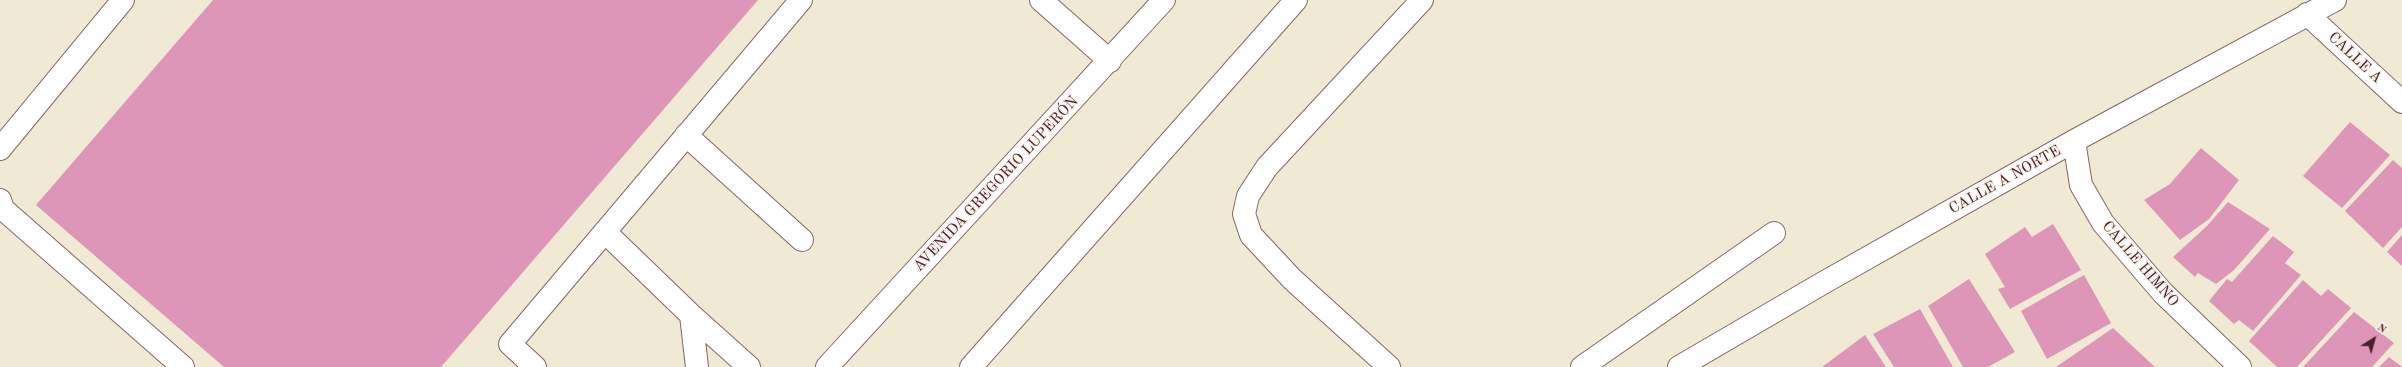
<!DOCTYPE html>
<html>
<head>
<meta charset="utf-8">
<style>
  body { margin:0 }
  #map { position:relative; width:2402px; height:367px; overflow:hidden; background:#f0ead4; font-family:"Old Standard TT",serif }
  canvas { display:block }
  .north { position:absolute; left:2354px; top:319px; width:40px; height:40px; -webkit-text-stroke:3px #f7f3e8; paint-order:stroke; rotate:37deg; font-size:11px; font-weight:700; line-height:16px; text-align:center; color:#4a1f2b }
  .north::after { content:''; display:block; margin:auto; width:14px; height:18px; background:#4a1f2b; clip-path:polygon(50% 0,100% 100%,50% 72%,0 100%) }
</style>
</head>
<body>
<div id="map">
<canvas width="2402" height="367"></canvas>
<div class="north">N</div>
</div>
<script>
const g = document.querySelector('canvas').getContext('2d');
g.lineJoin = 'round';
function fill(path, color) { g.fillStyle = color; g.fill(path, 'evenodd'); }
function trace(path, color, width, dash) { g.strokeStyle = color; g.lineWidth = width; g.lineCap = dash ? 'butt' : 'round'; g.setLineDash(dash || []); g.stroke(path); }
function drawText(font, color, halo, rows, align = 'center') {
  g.font = font + ' "Old Standard TT",serif'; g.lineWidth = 3; g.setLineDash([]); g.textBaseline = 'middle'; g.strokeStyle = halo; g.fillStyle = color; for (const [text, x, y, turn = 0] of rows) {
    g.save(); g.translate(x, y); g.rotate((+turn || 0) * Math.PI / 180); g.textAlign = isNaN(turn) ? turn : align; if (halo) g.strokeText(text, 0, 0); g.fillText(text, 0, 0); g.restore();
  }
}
const building = new Path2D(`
  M 213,0 L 758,0 L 441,367 L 224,367 L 36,205 Z
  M 2350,122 L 2390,155 L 2342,208 L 2303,176 Z
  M 2201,148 L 2239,180 L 2209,219 L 2180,240 L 2144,200 L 2170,184 Z
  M 2393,160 L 2402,168 L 2402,227 L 2383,248 L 2345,211 Z
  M 2228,202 L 2270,229 L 2234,270 L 2216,284 L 2198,273 L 2195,277 L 2173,257 L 2207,226 Z
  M 2053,224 L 2081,270 L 2010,309 L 1998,289 L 2005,287 L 1985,254 L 2025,227 L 2032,237 Z
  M 2402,235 L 2402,266 L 2387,252 Z
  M 2273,236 L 2294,252 L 2285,263 L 2301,275 L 2253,331 L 2239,320 L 2234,324 L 2209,301 L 2227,279 L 2232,282 Z
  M 2084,275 L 2111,323 L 2047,359 L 2021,311 Z
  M 1969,279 L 2015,352 L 1988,367 L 1963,367 L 1928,306 Z
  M 2303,280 L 2321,296 L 2328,289 L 2351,308 L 2297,367 L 2277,367 L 2249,341 Z
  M 1920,309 L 1953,367 L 1894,367 L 1873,334 Z
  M 2354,312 L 2394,343 L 2372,367 L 2303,367 Z
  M 2113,328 L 2155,367 L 2056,367 Z
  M 1865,335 L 1886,367 L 1822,367 Z
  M 2389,357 L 2402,367 L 2379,367 Z`);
const minor = new Path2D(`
  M 1041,0 L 1110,61
  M 2307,14 L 2402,102
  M 686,135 L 802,240
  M 2074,141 L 2081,185 L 2103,223 L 2163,293 L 2240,367
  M 0,149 L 123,0
  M 0,200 L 3,209 L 183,367
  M 605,232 L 691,315 L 749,367
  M 691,315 L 697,367
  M 535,367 L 510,344 L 801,0
  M 1389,367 L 1292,279 L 1251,235 L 1244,214 L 1248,196 L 1267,167 L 1422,0
  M 1582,367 L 1774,233
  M 1679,367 L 1823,283 L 2074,141 L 2335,0`);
const major = new Path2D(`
  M 827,367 L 1164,0
  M 971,367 L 1296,0`);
const streetNames = [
  ["CALLE A",2355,58,43],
  ["CALLE A NORTE",2005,180,-29],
  ["AVENIDA GREGORIO LUPERÓN",996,184,-47],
  ["CALLE HIMNO",2140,264,49]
];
fill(building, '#dd95b8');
trace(minor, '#846666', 24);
trace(major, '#846666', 24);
trace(minor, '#fff', 22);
trace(major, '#fff', 22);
drawText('15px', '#4a1f2b', '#f7f3e8', streetNames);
</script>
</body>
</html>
